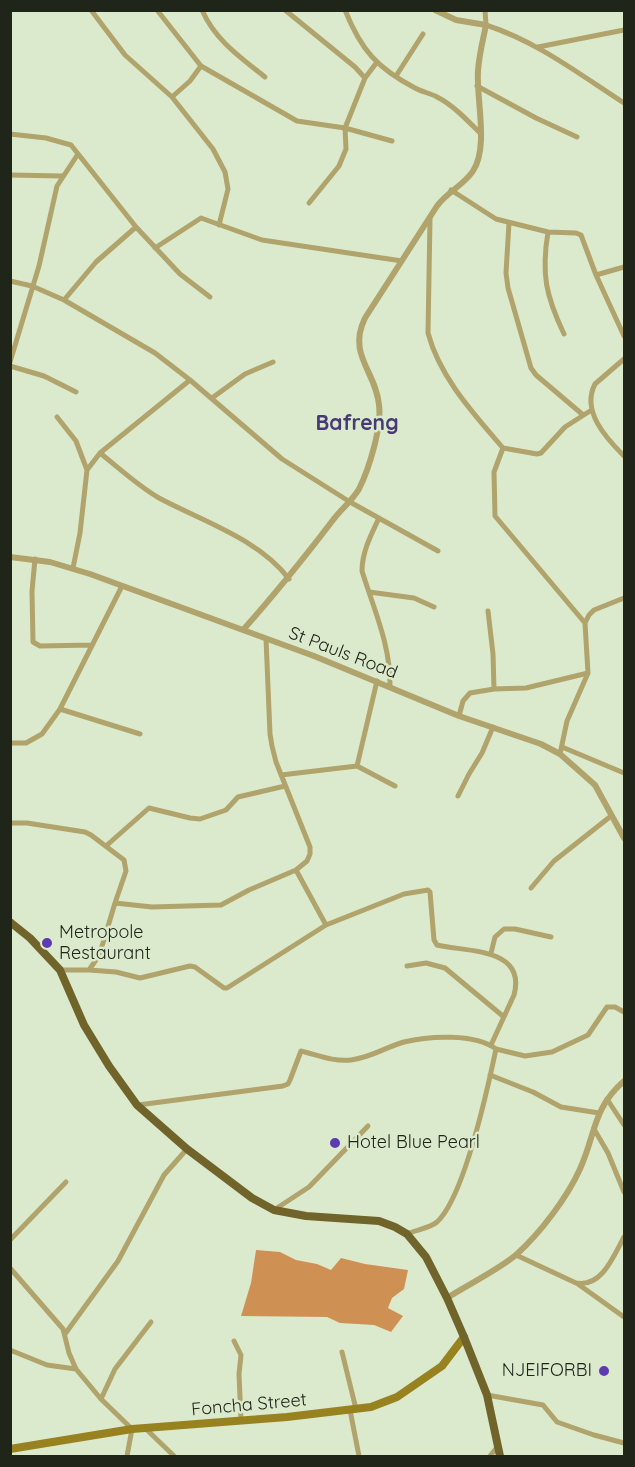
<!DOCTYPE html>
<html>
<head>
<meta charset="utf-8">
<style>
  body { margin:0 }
  #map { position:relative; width:635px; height:1467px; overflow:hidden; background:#dbeacc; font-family:Quicksand,sans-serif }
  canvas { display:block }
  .frame { position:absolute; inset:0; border:12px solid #20251a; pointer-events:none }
</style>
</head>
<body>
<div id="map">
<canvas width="635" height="1467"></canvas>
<div class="frame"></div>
</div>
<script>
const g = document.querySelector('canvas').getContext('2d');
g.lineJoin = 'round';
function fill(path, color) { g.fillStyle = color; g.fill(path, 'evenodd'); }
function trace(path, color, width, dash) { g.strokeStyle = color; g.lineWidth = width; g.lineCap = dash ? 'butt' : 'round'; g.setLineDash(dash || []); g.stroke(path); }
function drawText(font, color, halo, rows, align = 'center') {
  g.font = font + ' Quicksand,sans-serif'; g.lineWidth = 5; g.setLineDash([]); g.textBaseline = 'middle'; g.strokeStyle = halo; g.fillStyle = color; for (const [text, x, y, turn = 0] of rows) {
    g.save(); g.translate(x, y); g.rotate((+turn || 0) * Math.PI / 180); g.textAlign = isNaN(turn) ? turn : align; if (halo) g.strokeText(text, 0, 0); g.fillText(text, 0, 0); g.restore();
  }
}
const forest = new Path2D(`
  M 256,1250 L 280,1252 L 296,1260 L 317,1264 L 331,1270 L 341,1258 L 365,1264 L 408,1270 L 404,1289 L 392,1298 L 388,1308 L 403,1316 L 391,1332 L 374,1325 L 340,1323 L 327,1317 L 241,1316 L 251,1283 Z`);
const minor = new Path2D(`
  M 91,10 L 125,55 L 172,97 L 213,149 L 225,172 L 228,189 L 219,225
  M 157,10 L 201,66 L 297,121 L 345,128 L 392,141
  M 202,10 C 215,40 240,57 265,77
  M 285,10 L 355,67 L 365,78 L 377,62
  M 345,10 C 361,50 377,68 415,88 C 422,92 430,93 437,97 C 453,105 467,120 480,133
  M 485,10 L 486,25 C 538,42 579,74 624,103
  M 538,47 L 624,30
  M 396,76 L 423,34
  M 477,86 L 536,118 L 577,137
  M 172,97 L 190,81 L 201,66
  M 10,134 L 46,138 L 71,145 L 136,227 L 180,274 L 210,297
  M 10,175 L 62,176
  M 451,190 L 496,219 L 548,232 L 576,233 L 581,235 L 596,275 L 624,336
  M 309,203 L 339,166 L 346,149 L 345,128 L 365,78
  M 430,219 L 428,333 C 440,378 474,414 503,448 L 537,454 L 541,453 L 565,427 L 590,411
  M 509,223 L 506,273 L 508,288 L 531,368 L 536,375 L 582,414
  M 548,232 C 541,274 546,296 564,334
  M 155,248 L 201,218 L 262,240 L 402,261
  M 596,275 L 624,267
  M 10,281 L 32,286 L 64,300 L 155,353 L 190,380 L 282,459 L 350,502 L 438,551
  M 64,300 L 96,262 L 136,227
  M 624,359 L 595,384 C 581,411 606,438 624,456
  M 10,362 L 39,266 L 57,186 L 78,154
  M 10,366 L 44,376 L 76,392
  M 212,398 L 245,374 L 273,362
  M 57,417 L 76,441 L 87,470
  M 503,448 L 494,472 L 495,516 L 585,623
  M 100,453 C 119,468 138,486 159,498 C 202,521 259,539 289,579
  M 379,518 C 371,535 362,552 362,571 C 374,610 391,646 390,687
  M 35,559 L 32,591 L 33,642 L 40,646 L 92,645
  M 73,568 L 80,533 L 87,470 L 100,453 L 190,380
  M 369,592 L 414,598 L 434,607
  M 488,611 L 493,654 L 494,689
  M 60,709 L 140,734
  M 459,716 L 463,701 L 470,693 L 494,689 L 526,688 L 588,673
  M 10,743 L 26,743 L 42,734 L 60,709 L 122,586
  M 562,747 L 624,773
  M 560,754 L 567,721 L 588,673 L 585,623 L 589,615 L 594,610 L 624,598
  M 357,766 L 377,681
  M 281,775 L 357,766 L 395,786
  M 458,796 L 469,774 L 482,753 L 493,727
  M 10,823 L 27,823 L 85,832 L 91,835 L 124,860 L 126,871 L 115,903 L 103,943 L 98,957 L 89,970 L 60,970
  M 106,846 L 149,808 L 190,818 L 200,819 L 226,810 L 238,797 L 285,786
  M 296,870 L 326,925
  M 531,888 L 554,861 L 611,816
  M 115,903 L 152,907 L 221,905 L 249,890 L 296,870 L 307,861 L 310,854 L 310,847 L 276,762 L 272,746 L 270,734 L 266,639
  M 491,953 L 495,937 L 504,929 L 515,929 L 551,937
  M 407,966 L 426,963 L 445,968 L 504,1017
  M 89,970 L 116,972 L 140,978 L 190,966 L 195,967 L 224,988 L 227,988 L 326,925 L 404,894 L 428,890 L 430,892 L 434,940 L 437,945 C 465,952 527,947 514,995 L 491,1045
  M 490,1075 L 533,1092 L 561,1107 L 599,1113
  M 607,1099 L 624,1125
  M 138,1105 L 283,1086 L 288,1084 L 290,1080 L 301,1051 C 318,1055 333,1062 351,1060 C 370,1058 386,1047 404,1042 C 428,1036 475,1033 496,1049
  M 594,1129 L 608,1153 L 624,1192
  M 274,1210 L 309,1187 L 368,1126
  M 407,1234 C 416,1230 430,1228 437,1222 C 464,1197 488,1087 496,1049 L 525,1056 L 552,1052 L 588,1035 L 607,1007 L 615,1007 L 624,1012
  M 10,1240 L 66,1182
  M 516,1255 L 576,1283 C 602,1288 614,1255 624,1237
  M 10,1268 L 63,1329 L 69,1353 L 76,1369 L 101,1399 L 132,1429 L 127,1456
  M 578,1284 L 624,1317
  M 65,1334 L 118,1261 L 164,1175 L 187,1149
  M 234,1341 L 241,1355 L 239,1374 L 241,1421
  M 10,1350 L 47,1365 L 76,1369
  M 342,1352 L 356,1409
  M 487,1395 L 543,1405 L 557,1422 L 594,1435 L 624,1443
  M 101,1399 L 115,1369 L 151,1322
  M 350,1410 L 359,1456
  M 145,1428 L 174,1456
  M 490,1456 L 498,1446`);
const tertiary = new Path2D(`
  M 10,557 L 50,562 L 90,574 L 314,656 L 459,716 L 541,744 L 560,754 L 595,785 L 624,838
  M 243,630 C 275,594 304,558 333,520 C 341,509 352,501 359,489 C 369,469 382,427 379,405 C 376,371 347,355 365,318 L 437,206 C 447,192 464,185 473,171 C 489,147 476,99 478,71 C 479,55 483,40 486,25 L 456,20 L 435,10
  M 447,1298 C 467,1285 500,1269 517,1254 C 540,1233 567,1198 580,1169 C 596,1134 592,1109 624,1081`);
const secondary = new Path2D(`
  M 10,1449 L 132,1429 L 287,1417 L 371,1407 L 397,1397 L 442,1366 L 464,1337`);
const trunk = new Path2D(`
  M 10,922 L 30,938 L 60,970 L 84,1025 L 109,1066 L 137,1105 L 187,1149 L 252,1198 L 274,1210 L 306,1216 L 379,1221 L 395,1227 L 407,1234 L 426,1257 L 447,1298 L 464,1337 L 487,1395 L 500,1456`);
const markers = [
  [47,943,6,"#5c3ab2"],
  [335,1143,6,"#5c3ab2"],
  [604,1371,6,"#5c3ab2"]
];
const streetNames = [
  ["St Pauls Road",343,653,21],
  ["Foncha Street",249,1405,-5]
];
const poiNames = [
  ["Metropole",59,933],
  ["Restaurant",59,954],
  ["Hotel Blue Pearl",347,1143],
  ["NJEIFORBI",592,1371,"right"]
];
const quarterNames = [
  ["Bafreng",357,424]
];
fill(forest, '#cf9153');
trace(minor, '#b0a36b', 5);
trace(tertiary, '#b0a36b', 6);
trace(secondary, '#988220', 8);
trace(trunk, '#70642b', 8);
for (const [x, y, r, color] of markers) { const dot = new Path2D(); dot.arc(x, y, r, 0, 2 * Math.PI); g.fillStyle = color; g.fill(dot); trace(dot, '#dbeacc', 2); }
drawText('18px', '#20251a', '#dbeacc', streetNames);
drawText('18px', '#20251a', '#dbeacc', poiNames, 'left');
drawText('bold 21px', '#473a77', '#dbeacc', quarterNames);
</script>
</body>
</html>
